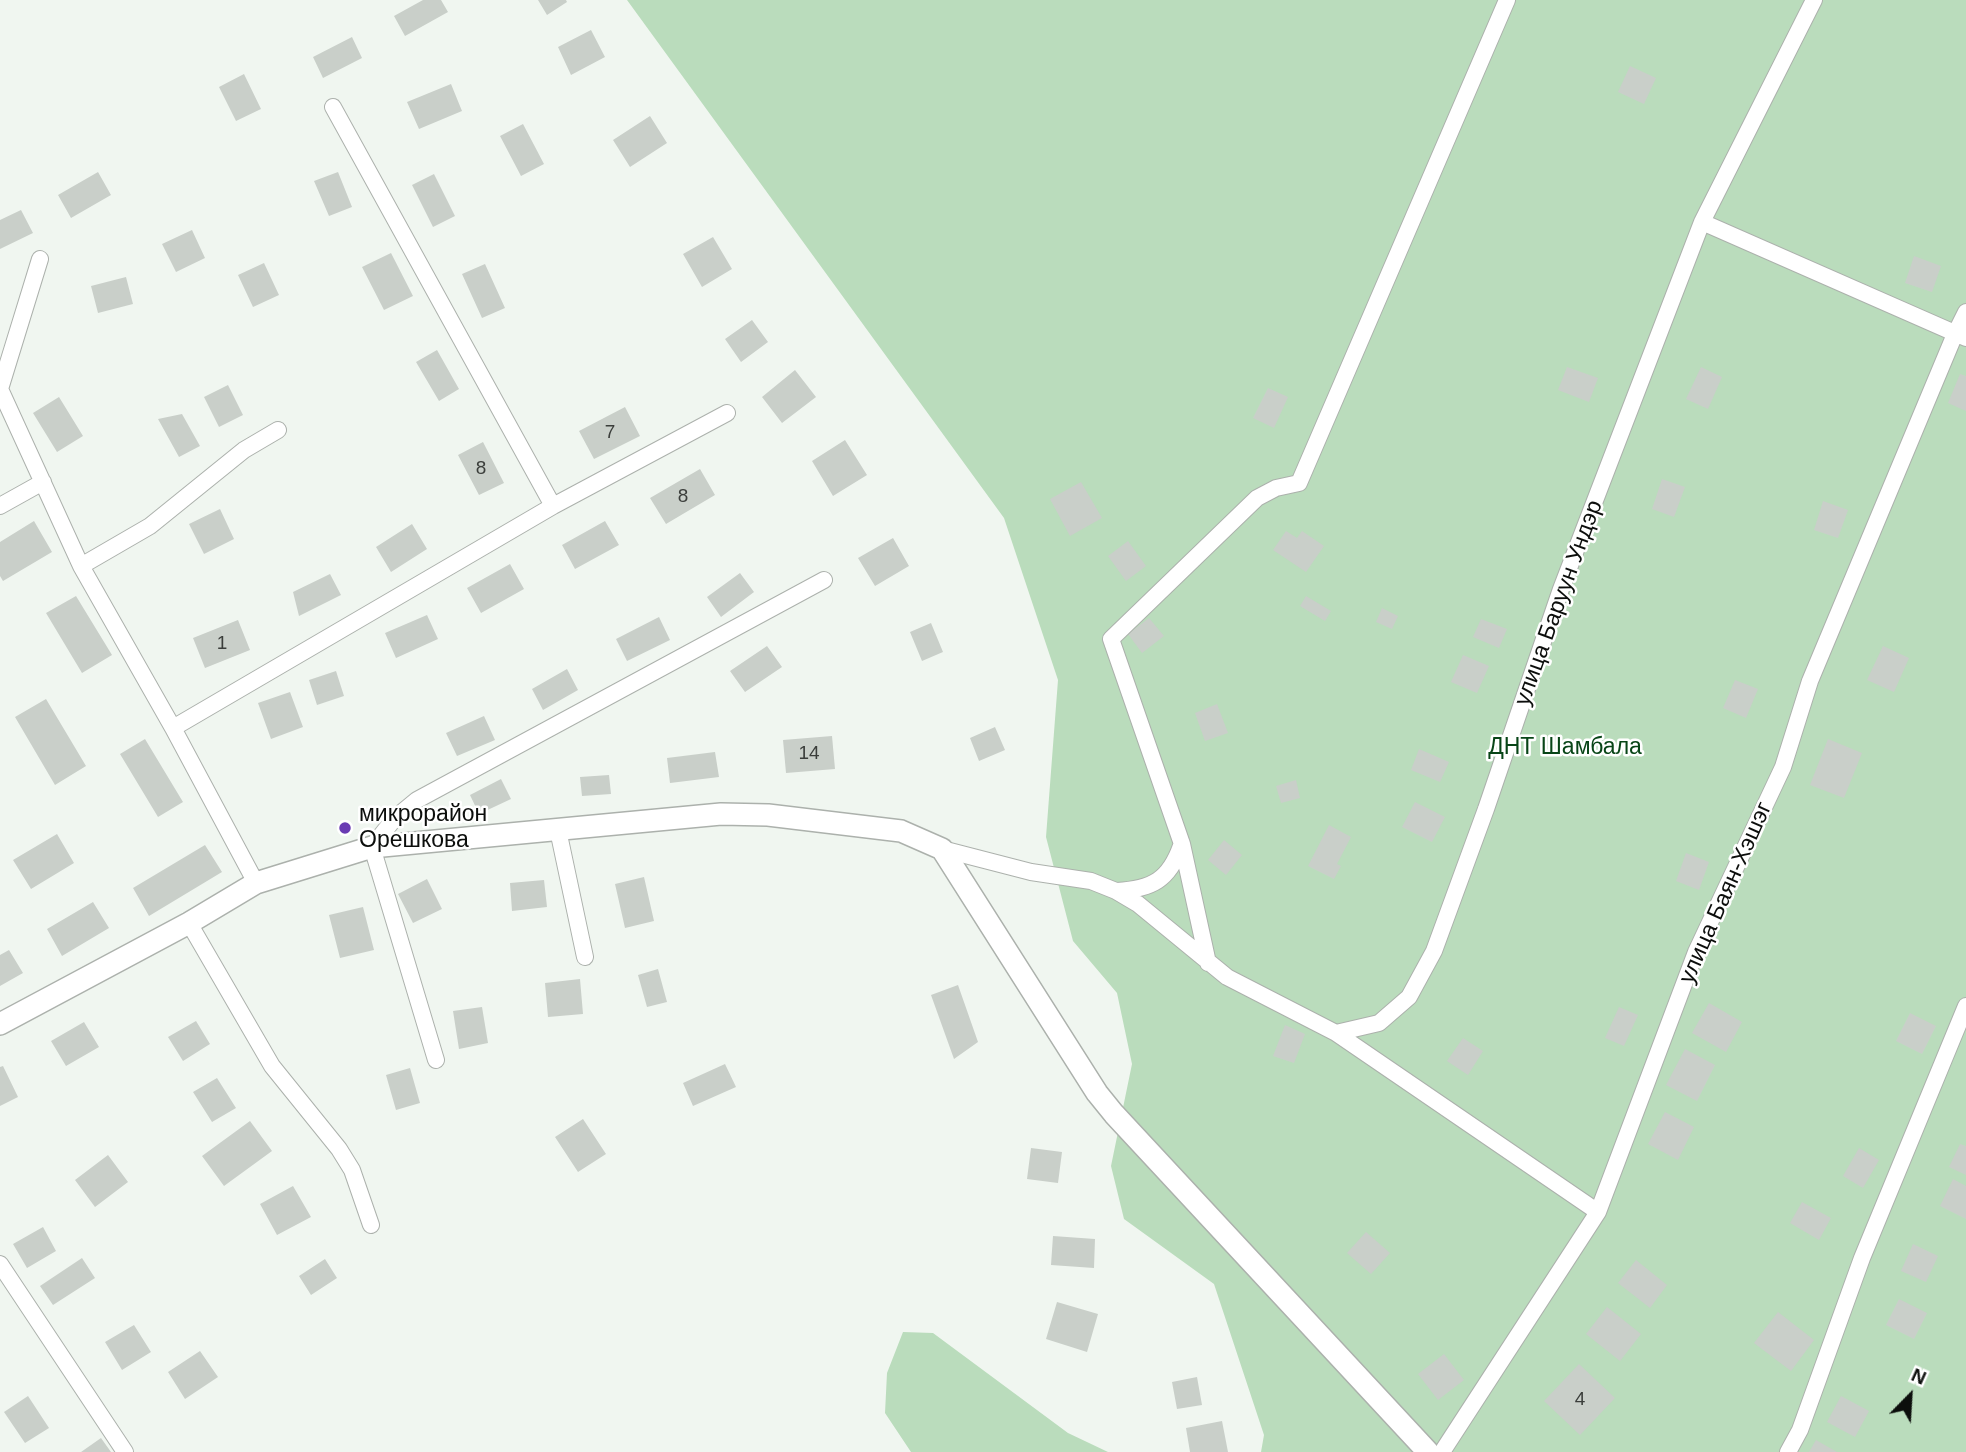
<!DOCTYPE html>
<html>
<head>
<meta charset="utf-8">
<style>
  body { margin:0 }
  #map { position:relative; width:1966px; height:1452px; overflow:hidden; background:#f0f6f0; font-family:Arial,sans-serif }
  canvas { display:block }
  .north { position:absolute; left:1875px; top:1361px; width:70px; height:70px; -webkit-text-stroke:5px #fff; paint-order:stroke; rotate:24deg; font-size:19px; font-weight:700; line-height:28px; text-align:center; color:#0c0e0c }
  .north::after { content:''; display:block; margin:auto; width:24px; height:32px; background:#0c0e0c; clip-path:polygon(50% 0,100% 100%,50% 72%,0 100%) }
</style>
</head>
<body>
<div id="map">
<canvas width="1966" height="1452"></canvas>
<div class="north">N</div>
</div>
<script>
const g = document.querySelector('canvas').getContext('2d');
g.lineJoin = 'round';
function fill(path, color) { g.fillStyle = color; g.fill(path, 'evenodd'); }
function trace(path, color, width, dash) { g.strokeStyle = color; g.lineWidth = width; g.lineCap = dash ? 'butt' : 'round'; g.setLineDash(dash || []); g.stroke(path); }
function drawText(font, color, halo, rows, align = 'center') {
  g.font = font + ' Arial,sans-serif'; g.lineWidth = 5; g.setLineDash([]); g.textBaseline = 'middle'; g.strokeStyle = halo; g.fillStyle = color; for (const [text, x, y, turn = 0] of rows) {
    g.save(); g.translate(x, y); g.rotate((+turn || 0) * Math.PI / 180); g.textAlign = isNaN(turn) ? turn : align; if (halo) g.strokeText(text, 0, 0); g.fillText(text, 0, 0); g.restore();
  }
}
const green = new Path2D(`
  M 627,0 L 1966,0 L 1966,1452 L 1261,1452 L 1264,1435 L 1214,1284 L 1124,1219 L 1111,1166 L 1132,1064 L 1117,993 L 1073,941 L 1046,837 L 1058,680 L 1004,518 Z
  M 903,1332 L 933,1333 L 1068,1433 L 1108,1452 L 911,1452 L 885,1413 L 887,1373 Z`);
const building = new Path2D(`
  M 423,0 L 441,0 L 448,12 L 405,36 L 394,16 Z
  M 538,0 L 566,0 L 567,2 L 547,15 Z
  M 591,30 L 605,57 L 571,75 L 558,47 Z
  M 352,37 L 362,58 L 323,78 L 313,57 Z
  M 1630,66 L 1656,78 L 1644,104 L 1618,92 Z
  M 244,74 L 261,109 L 236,121 L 219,87 Z
  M 451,84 L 462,111 L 419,129 L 407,102 Z
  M 650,116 L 667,143 L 630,167 L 613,140 Z
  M 523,124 L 544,164 L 521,176 L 500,136 Z
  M 98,172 L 111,195 L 71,218 L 58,195 Z
  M 338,172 L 352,207 L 329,216 L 314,181 Z
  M 434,174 L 455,216 L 433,227 L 412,185 Z
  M 21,210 L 33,233 L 0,249 L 0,220 Z
  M 192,230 L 205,258 L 176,272 L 162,244 Z
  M 713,237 L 732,269 L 702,287 L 683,254 Z
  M 391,253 L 413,296 L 384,310 L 362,267 Z
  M 1914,256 L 1941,266 L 1932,292 L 1905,283 Z
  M 264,263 L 279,295 L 253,307 L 238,275 Z
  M 485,264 L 505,308 L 482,318 L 462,274 Z
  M 126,277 L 133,304 L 98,313 L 91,286 Z
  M 752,320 L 768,342 L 741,362 L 725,339 Z
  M 437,350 L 459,389 L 439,401 L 416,362 Z
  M 1567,367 L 1598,378 L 1589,402 L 1558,390 Z
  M 1701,367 L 1722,377 L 1708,409 L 1686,399 Z
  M 795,370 L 816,397 L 782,423 L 762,397 Z
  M 1960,374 L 1966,376 L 1966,411 L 1948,403 Z
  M 228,385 L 243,415 L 219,427 L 204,397 Z
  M 1268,388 L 1288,397 L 1274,428 L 1253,418 Z
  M 59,397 L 83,436 L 57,452 L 33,413 Z
  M 625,407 L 640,436 L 594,459 L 579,431 Z
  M 182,414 L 200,446 L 179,457 L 158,419 Z
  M 845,440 L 867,475 L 833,496 L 812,461 Z
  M 483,442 L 504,483 L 479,495 L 458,455 Z
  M 700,469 L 715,495 L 666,524 L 650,498 Z
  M 1662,479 L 1685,487 L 1674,517 L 1652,509 Z
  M 1081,482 L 1102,518 L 1070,536 L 1050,499 Z
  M 1823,501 L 1848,510 L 1838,538 L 1814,530 Z
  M 220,509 L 234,539 L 204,554 L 189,524 Z
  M 34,521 L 52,552 L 3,581 L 0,576 L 0,542 Z
  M 605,521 L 619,545 L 575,569 L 562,545 Z
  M 412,524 L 427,549 L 391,572 L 376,547 Z
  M 1286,531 L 1297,538 L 1302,531 L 1324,546 L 1306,572 L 1273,550 Z
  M 893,538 L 909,566 L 875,586 L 858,558 Z
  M 1128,541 L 1146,566 L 1126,581 L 1108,556 Z
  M 510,564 L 524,589 L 481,613 L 467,588 Z
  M 740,573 L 754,592 L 721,617 L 707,597 Z
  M 330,574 L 341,595 L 299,616 L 293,592 Z
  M 76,596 L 112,655 L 82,673 L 46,613 Z
  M 1306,596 L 1331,611 L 1325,621 L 1300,606 Z
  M 1382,608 L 1398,616 L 1392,629 L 1376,622 Z
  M 427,615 L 438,639 L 396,658 L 385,633 Z
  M 659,617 L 670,640 L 627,661 L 616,639 Z
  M 1149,618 L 1164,636 L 1142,653 L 1128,634 Z
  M 1481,619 L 1507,629 L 1499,648 L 1473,637 Z
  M 238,620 L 250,650 L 205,668 L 193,638 Z
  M 931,623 L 943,652 L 922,661 L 910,632 Z
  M 767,646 L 782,667 L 745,692 L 730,671 Z
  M 1883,646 L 1909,658 L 1894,692 L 1867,680 Z
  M 1463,655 L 1489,666 L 1477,693 L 1451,682 Z
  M 567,669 L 578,690 L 543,710 L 532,689 Z
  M 336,671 L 344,696 L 317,705 L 309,680 Z
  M 1735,680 L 1758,689 L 1746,718 L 1723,708 Z
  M 290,692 L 303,727 L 271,739 L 258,703 Z
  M 46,699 L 86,766 L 55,785 L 15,717 Z
  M 1217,704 L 1228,733 L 1205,741 L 1195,713 Z
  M 484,716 L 495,740 L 457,756 L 446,733 Z
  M 995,727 L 1005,750 L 979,761 L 970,738 Z
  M 832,736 L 835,769 L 786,773 L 783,740 Z
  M 145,739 L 183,802 L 158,817 L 120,754 Z
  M 1828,739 L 1862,753 L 1844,798 L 1810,785 Z
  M 1419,749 L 1449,762 L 1440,782 L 1411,770 Z
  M 715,752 L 719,777 L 670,783 L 667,758 Z
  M 609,775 L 611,794 L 582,796 L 580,777 Z
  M 501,779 L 511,799 L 479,814 L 470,795 Z
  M 1296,780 L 1300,798 L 1281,803 L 1276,786 Z
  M 1415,802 L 1445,817 L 1432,842 L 1402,827 Z
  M 1329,825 L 1351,837 L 1337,864 L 1341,866 L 1334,879 L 1308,866 Z
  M 57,834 L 74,863 L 31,889 L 13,860 Z
  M 1224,840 L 1242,855 L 1226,875 L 1208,860 Z
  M 205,845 L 222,872 L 149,916 L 133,888 Z
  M 1686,853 L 1709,862 L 1699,890 L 1676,881 Z
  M 644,877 L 654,921 L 625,928 L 615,884 Z
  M 427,879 L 442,909 L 413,923 L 398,894 Z
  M 544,880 L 547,907 L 512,911 L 510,883 Z
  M 93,902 L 109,928 L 62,956 L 47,929 Z
  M 363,907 L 374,950 L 340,958 L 329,915 Z
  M 9,950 L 23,973 L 0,986 L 0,955 Z
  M 658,969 L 667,1002 L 647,1007 L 638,975 Z
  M 580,979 L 583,1014 L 548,1017 L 545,983 Z
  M 958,985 L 978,1042 L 954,1059 L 931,995 Z
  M 1709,1003 L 1742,1022 L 1726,1052 L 1692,1033 Z
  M 482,1007 L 488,1043 L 459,1049 L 453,1011 Z
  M 1619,1007 L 1638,1015 L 1624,1046 L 1605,1038 Z
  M 1910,1013 L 1936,1026 L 1922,1054 L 1896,1041 Z
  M 196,1021 L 210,1044 L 183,1061 L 168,1037 Z
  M 84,1022 L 99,1047 L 66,1066 L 51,1041 Z
  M 1285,1025 L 1305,1034 L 1294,1063 L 1273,1056 Z
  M 1463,1038 L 1483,1051 L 1468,1075 L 1447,1061 Z
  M 1685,1049 L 1715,1065 L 1697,1101 L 1666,1085 Z
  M 725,1064 L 736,1087 L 693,1106 L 683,1083 Z
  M 3,1066 L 18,1097 L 0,1106 L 0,1067 Z
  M 410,1068 L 420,1103 L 396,1110 L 386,1075 Z
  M 217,1078 L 236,1108 L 212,1122 L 193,1092 Z
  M 1665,1112 L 1694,1127 L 1678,1160 L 1648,1144 Z
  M 583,1119 L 606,1154 L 578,1172 L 555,1137 Z
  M 250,1121 L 272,1151 L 224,1186 L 202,1156 Z
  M 1960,1144 L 1966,1146 L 1966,1175 L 1949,1167 Z
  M 1031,1148 L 1062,1152 L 1058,1183 L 1027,1179 Z
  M 1859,1148 L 1879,1160 L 1863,1188 L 1843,1176 Z
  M 108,1155 L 128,1182 L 95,1207 L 75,1180 Z
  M 1953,1179 L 1966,1186 L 1966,1219 L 1940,1206 Z
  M 293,1186 L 311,1217 L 277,1235 L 260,1204 Z
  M 1802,1202 L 1831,1218 L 1819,1240 L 1790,1223 Z
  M 43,1227 L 56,1251 L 27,1268 L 13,1244 Z
  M 1366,1232 L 1390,1253 L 1371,1274 L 1347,1253 Z
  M 1053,1236 L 1095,1239 L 1094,1268 L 1051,1265 Z
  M 1913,1244 L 1938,1256 L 1926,1282 L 1901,1271 Z
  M 82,1258 L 95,1278 L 53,1305 L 40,1286 Z
  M 325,1259 L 337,1278 L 311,1295 L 299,1276 Z
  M 1636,1260 L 1667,1285 L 1650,1308 L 1618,1283 Z
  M 1899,1299 L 1927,1313 L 1914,1339 L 1886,1325 Z
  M 1057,1302 L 1098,1314 L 1087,1352 L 1046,1339 Z
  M 1607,1307 L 1641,1334 L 1620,1361 L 1586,1334 Z
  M 1778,1312 L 1814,1340 L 1791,1371 L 1754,1343 Z
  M 134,1325 L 151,1352 L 122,1370 L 105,1342 Z
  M 200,1351 L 218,1377 L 185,1399 L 168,1372 Z
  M 1444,1354 L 1464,1380 L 1438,1400 L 1418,1374 Z
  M 1579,1364 L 1615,1398 L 1580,1435 L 1544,1401 Z
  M 1197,1377 L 1202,1405 L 1177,1409 L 1172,1382 Z
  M 28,1396 L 49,1428 L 25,1443 L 4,1412 Z
  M 1841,1396 L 1869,1411 L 1855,1437 L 1827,1422 Z
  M 1222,1421 L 1228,1452 L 1190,1452 L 1186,1428 Z
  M 101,1438 L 111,1452 L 81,1452 Z
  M 1816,1440 L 1837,1452 L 1809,1452 Z`);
const minor = new Path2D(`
  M 1702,222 L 1966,338
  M 0,389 L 81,566 L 173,728 L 256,883
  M 0,389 L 40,259
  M 0,506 L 43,482
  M 553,506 L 727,413
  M 81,566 L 150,526 L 244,450 L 278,430
  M 173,728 L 553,506 L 333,107
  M 558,830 L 585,957
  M 942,849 L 1031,872 L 1091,881 L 1116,891 L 1138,904 L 1227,977 L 1336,1033
  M 1117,891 C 1152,889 1169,880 1181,846
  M 189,923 L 272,1066 L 339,1149 L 352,1170 L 371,1225
  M 1208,963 L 1182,844 L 1111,639 L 1257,498 L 1276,488 L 1299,483 L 1507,0
  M 436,1060 L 372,847 L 394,819 L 417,800 L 824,580
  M 1598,1212 L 1336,1033 L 1379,1023 L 1409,997 L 1434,951 L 1486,809 L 1561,589 L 1702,222 L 1814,0
  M 0,1264 L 125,1452
  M 1442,1452 L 1598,1212 L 1696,952 L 1783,767 L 1810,681 L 1955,334 L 1966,312
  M 1788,1452 L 1800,1430 L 1862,1258 L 1966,1006`);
const tertiary = new Path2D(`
  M 0,1024 L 189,923 L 256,883 L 372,847 L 721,814 L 768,815 L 901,831 L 942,849 L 1097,1093 L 1114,1114 L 1428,1452`);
const markers = [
  [345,828,7,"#6a3bb3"]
];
const numberNames = [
  ["7",610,433],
  ["8",481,469],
  ["8",683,497],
  ["1",222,644],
  ["14",809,754],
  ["4",1580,1400]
];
const streetNames = [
  ["улица Баруун Ундэр",1559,603,-70],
  ["улица Баян-Хэшэг",1726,893,-66]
];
const parkNames = [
  ["ДНТ Шамбала",1565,748]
];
const poiNames = [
  ["микрорайон",359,815],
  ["Орешкова",359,841]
];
fill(green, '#badcbc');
fill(building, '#c9cfc9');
trace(minor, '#acb1ac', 18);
trace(tertiary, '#acb1ac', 24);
trace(minor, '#fff', 16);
trace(tertiary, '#fff', 21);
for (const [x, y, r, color] of markers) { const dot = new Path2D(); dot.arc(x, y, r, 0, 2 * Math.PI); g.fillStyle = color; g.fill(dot); trace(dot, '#fff', 2.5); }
drawText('19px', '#3b3e3b', null, numberNames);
drawText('23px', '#0c0e0c', '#fff', streetNames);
drawText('23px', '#084517', '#fff', parkNames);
drawText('23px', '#0c0e0c', '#fff', poiNames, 'left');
</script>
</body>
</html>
